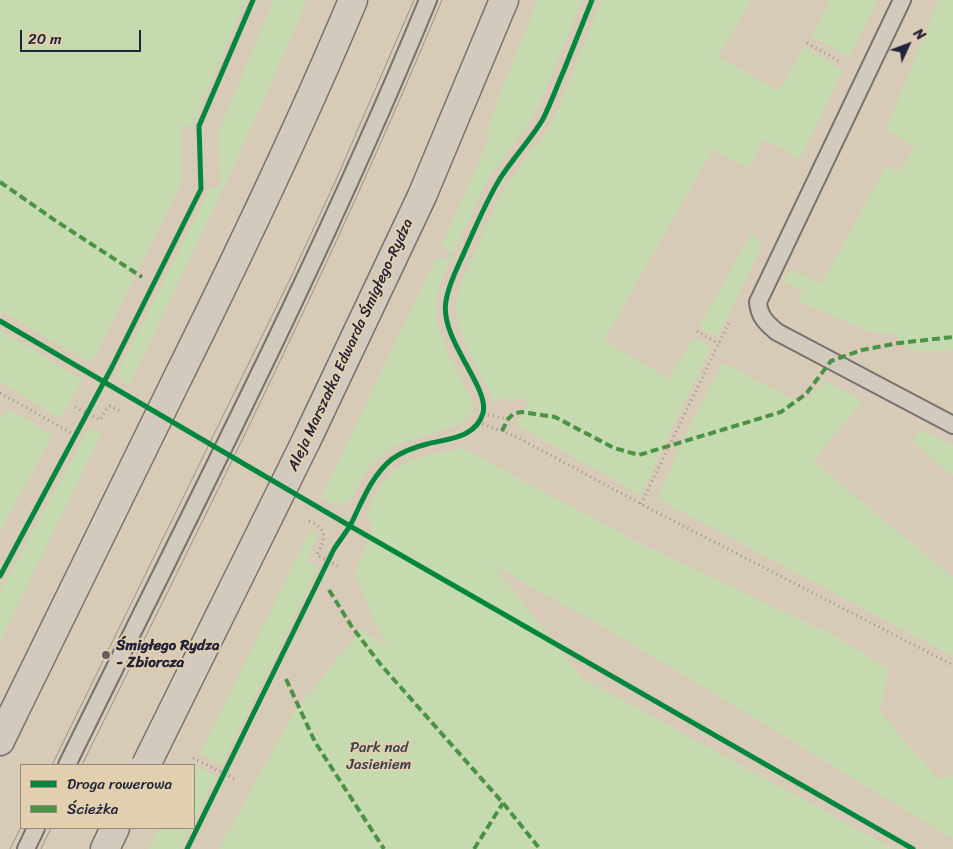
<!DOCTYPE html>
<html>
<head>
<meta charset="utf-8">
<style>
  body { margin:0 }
  #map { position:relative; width:953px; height:849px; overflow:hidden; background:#d7cab7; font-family:Sriracha,sans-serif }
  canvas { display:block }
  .legend { position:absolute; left:20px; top:764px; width:175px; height:65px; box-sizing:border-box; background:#e1cfad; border:1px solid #958a7f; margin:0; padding:6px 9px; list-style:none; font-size:15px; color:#22223b }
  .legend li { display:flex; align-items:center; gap:10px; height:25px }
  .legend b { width:25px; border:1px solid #958a7f }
  .north { position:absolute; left:883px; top:20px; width:50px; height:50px; -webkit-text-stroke:4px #e1cfad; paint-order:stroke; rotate:47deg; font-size:14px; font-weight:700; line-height:20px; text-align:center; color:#22223b }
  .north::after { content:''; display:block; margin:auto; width:18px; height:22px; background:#22223b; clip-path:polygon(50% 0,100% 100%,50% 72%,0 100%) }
  .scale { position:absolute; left:20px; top:30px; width:121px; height:22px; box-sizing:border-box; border:2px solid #22223b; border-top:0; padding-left:6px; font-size:15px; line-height:18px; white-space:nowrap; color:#22223b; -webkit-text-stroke:4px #e1cfad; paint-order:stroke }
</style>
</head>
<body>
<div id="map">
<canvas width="953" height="849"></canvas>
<ul class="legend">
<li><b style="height:6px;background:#00873e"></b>Droga rowerowa</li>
<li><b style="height:6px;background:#4a9344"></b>Ścieżka</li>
</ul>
<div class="north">N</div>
<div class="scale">20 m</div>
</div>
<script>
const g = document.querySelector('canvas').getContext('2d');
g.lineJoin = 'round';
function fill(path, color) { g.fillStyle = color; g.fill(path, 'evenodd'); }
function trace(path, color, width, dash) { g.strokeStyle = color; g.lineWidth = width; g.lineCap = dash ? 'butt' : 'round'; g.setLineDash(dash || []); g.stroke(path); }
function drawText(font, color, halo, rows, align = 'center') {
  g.font = font + ' Sriracha,sans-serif'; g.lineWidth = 4; g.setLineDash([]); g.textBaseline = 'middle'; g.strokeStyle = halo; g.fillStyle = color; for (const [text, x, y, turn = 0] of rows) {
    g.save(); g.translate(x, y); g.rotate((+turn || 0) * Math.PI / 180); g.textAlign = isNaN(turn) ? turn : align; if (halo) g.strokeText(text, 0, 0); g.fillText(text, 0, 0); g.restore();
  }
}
const green = new Path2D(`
  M 0,0 L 246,0 L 192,126 L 181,126 L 181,183 L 91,363 L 0,311 Z
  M 274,0 L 307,0 C 252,131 191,259 128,386 L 120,379 L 118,372 L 210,189 L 221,188 L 218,133 Z
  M 538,0 L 582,0 L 542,98 L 532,118 L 490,176 L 480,194 L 440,282 C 436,299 434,315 439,331 C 445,349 454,366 463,383 C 466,389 472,397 473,404 C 474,406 474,409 473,411 C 468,430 409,436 391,448 C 377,457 366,470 358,485 C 355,491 353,499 346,503 C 338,508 328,502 321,498 L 436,258 L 446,259 L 453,253 L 441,247 L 489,139 L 485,137 L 499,97 Z
  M 602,0 L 751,0 L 718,57 L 779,91 L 805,46 L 843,71 L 800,159 L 764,139 L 748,168 L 713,149 L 604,340 L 669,379 L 693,338 L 711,347 L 641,495 L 517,425 L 528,399 L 493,399 L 465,344 L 458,324 L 456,305 L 460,286 L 498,200 L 507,184 L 549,128 L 561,102 Z
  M 831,0 L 878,0 L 849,57 L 811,36 Z
  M 939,0 L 953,0 L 953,350 C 932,351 905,358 896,334 L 871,332 L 799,302 L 803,292 L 784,282 L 791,269 L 821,285 L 887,165 L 899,172 L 915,147 L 886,130 Z
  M 752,233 L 762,246 L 718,336 L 699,328 Z
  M 0,330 L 82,380 L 62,417 L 56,416 L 0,382 Z
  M 723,363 L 796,401 L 807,399 L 824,380 L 862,401 L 813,461 L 953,577 L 953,656 L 658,499 L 682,442 Z
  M 9,409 L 52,435 L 0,533 L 0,419 Z
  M 112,413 L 104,429 L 0,641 L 0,592 L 89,428 L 100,434 Z
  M 921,430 L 953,446 L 953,476 L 912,441 Z
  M 462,448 L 633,540 L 837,637 L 888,669 L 880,712 L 938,779 L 953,776 L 953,839 L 616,634 L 493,565 L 582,678 L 893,849 L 219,849 L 293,714 L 361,629 L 389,648 L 374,621 L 355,572 L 373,529 L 368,516 C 384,460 412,458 462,448 Z
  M 311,529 L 315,533 L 317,538 L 307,561 L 319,567 L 222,765 L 200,754 Z
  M 195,766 L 216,777 L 194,822 L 194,768 Z
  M 159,828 L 191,828 L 180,849 L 148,849 Z`);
const path = new Path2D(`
  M 807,43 L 839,61
  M 697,331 L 719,344
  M 0,393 L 75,435
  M 75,407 L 100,420 L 107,408 L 110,406 L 122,412
  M 483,414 L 508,419
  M 478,422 L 519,438 L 654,511 L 953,665
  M 641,504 L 730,320
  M 309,521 C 329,529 325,539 317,555 L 340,567
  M 193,758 L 237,780`);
const lane = new Path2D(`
  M 902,0 L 758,302 C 759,316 766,323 777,332 L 953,425
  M 67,765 C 191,512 321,261 428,0
  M 26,849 L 36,828`);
const primary = new Path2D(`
  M 179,375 C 240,252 300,127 353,0
  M 307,439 L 422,196 L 504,0
  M 0,741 L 13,714
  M 105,849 L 115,828`);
const tram = new Path2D(`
  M 52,765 L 292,275 L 335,182 L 414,0
  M 82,765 C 207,512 334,261 442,0
  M 10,849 L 21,827
  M 41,849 L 51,828`);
const primaryBridge = new Path2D(`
  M 13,714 L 179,375
  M 146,765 L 307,439`);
const quiet = new Path2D(`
  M 0,182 L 56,221 L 142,277
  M 502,431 L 508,419 L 513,414 L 521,412 L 555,417 L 614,448 L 639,455 L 781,412 L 806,394 L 831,361 L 862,350 L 899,343 L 953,337
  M 329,590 L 352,627 L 381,665 L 503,803 L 540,849
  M 286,679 L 315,742 L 384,849
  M 474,849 L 503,803`);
const cycleway = new Path2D(`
  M 592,0 C 583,23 573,47 564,70 C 557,86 551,103 543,119 C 531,139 514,157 501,177 C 487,199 477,224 466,248 C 459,265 449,282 446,301 C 439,339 490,387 483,413 C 476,438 447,439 427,444 C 415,447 402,452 392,459 C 371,476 362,502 350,526 L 913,849
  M 0,321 L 350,526 L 334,549 L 187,849
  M 0,576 L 112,367 L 201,189 L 199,126 L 253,0`);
const markers = [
  [106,655,5,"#615d66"]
];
const streetNames = [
  ["Aleja Marszałka Edwarda Śmigłego-Rydza",351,345,-65]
];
const poiNames = [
  ["Śmigłego Rydza",116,646],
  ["- Zbiorcza",116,663]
];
const parkNames = [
  ["Park nad",379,748],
  ["Jasieniem",379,765]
];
fill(green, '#c5daae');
trace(lane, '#78726e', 20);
trace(primary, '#78726e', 31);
trace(path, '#99948d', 3, [1, 4]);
trace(lane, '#d1cabd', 16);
trace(primary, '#d1cabd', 28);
trace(tram, '#99948d', 1);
trace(primaryBridge, '#78726e', 31, []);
trace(primaryBridge, '#d1cabd', 28);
trace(quiet, '#4a9344', 4, [8, 4]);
trace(cycleway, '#00873e', 5);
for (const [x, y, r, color] of markers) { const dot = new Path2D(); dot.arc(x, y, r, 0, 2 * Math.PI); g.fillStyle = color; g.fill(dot); trace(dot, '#e1cfad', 2); }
drawText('15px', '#22223b', '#e1cfad', streetNames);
drawText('bold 15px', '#22223b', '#e1cfad', poiNames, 'left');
drawText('15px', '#38404b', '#e1cfad', parkNames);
</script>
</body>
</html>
